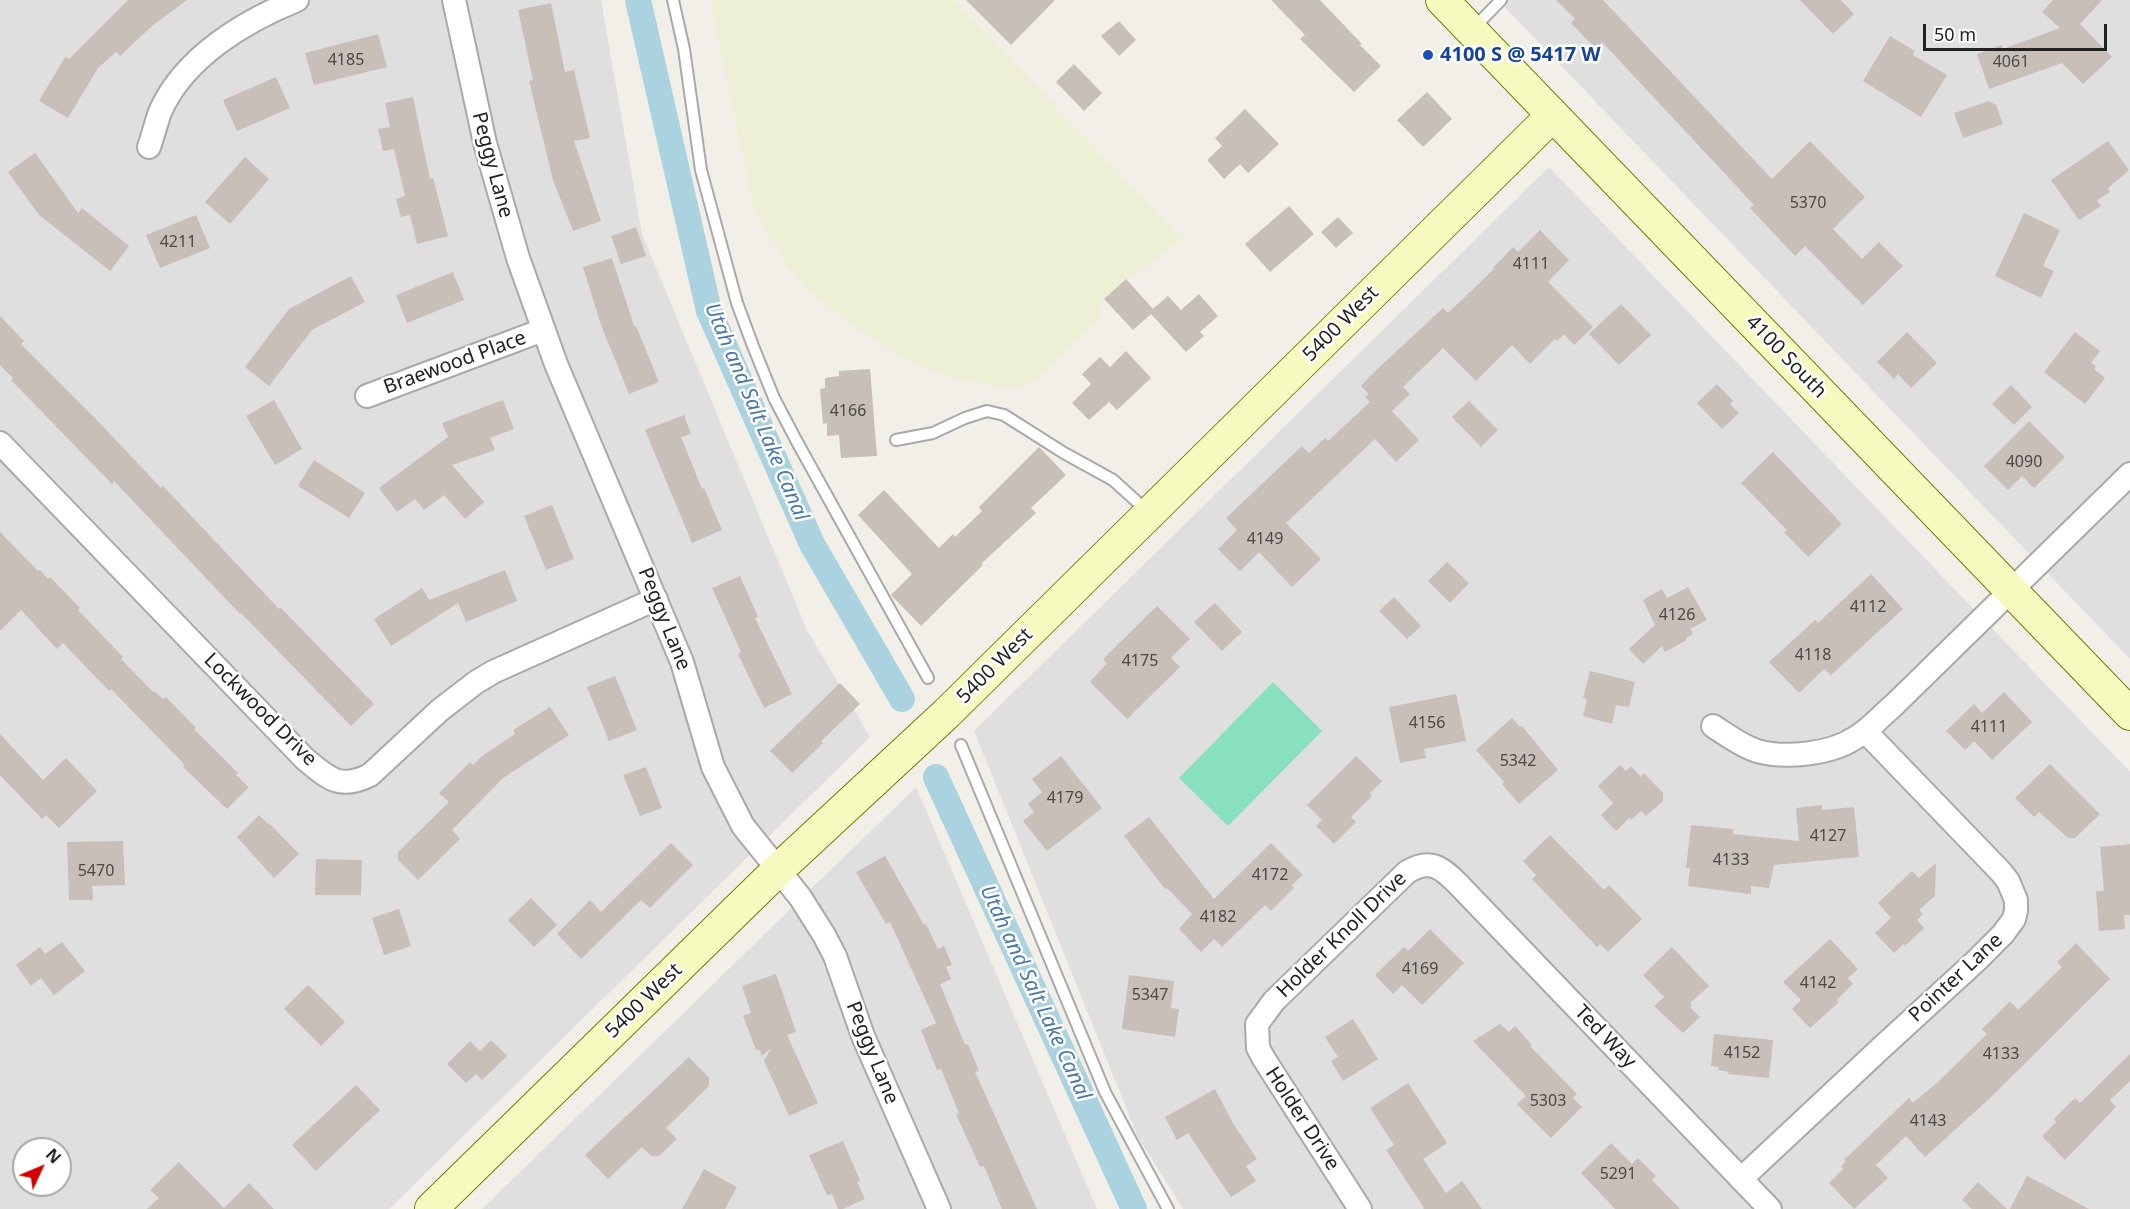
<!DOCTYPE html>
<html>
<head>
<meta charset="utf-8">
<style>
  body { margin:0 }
  #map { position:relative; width:2130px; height:1209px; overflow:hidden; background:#f2efe9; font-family:"Noto Sans",sans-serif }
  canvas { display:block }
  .north { position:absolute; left:12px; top:1137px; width:60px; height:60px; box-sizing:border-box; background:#fff; border:2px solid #a7a7a7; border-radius:50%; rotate:46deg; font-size:16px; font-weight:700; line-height:24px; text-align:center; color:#222 }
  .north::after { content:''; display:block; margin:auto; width:21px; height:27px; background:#d40000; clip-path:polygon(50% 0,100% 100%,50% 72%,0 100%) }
  .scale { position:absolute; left:1923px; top:24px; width:184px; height:27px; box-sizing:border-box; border:3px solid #222; border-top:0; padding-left:8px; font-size:18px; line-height:21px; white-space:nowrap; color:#222; -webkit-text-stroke:4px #fff; paint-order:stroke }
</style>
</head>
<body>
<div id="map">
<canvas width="2130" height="1209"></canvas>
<div class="north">N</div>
<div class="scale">50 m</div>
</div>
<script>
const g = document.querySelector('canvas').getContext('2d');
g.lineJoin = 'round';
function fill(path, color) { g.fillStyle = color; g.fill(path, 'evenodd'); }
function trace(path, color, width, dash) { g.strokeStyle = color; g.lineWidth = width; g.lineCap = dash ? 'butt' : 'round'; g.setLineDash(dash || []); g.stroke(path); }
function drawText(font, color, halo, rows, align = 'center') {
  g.font = font + ' "Noto Sans",sans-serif'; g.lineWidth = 5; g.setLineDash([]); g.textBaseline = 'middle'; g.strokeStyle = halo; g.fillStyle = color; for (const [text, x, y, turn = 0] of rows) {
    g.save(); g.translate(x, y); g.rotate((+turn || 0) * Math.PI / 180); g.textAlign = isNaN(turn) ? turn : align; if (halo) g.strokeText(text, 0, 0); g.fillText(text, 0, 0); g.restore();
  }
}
const residential = new Path2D(`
  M 0,0 L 601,0 L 642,234 L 807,630 L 870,737 L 389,1209 L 0,1209 ZM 24,1149 L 60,1149 L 60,1185 L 24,1185 Z
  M 1498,0 L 2130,0 L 2130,659 Z
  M 1549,167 L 2130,772 L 2130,1209 L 1183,1209 L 1138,1137 L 974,731 Z
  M 916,787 L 1097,1209 L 482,1209 Z`);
const farmland = new Path2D(`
  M 710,0 L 954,0 L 1182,239 L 1140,272 L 1126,279 L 1104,299 L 1097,310 L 1102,316 L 1036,380 L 1021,386 L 1001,388 L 943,375 L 906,360 L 852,325 L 811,292 L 786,264 L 754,211 Z`);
const pitch = new Path2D(`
  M 1273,682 L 1322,731 L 1228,826 L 1179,778 Z`);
const canal = new Path2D(`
  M 638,0 L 709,311 L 812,544 L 902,699
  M 936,777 L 1134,1209`);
const building = new Path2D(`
  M 128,0 L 187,0 L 153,25 L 120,56 L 116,52 L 98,68 L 68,118 L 39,101 L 65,57 L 69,59 Z
  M 966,0 L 1055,0 L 1011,45 Z
  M 1271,0 L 1320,0 L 1362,44 L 1360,45 L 1381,66 L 1354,92 L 1300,39 L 1305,35 Z
  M 1556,0 L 1603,0 L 1772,179 L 1810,141 L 1865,197 L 1833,229 L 1862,259 L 1879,242 L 1903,266 L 1863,305 L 1805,246 L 1795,256 L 1750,208 L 1754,205 L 1659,103 L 1602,42 L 1596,49 L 1571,23 L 1575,19 Z
  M 1800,0 L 1841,0 L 1854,14 L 1833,34 Z
  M 2053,0 L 2102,0 L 2080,24 L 2112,57 L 2083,84 L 2062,63 L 1989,89 L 1977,54 L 2002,45 L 2003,49 L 2060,28 L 2042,12 Z
  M 551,3 L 565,72 L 574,70 L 590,138 L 574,141 L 601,221 L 573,231 L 553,180 L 529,81 L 533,80 L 518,10 Z
  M 1119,21 L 1136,40 L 1119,56 L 1101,36 Z
  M 378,34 L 387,67 L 314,85 L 305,53 Z
  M 1890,36 L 1915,51 L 1913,55 L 1947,75 L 1921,117 L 1863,81 Z
  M 1074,64 L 1102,93 L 1084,111 L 1056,82 Z
  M 276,77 L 290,108 L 237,131 L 223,100 Z
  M 1427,92 L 1452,119 L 1423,147 L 1397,120 Z
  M 413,97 L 430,179 L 433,178 L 448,236 L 417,244 L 410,215 L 401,217 L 396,199 L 405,196 L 394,149 L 383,151 L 378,129 L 390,127 L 385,103 Z
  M 1989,101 L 1996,105 L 2003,124 L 1963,138 L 1954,113 Z
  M 1245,109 L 1279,144 L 1248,173 L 1240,164 L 1224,179 L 1207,160 L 1222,146 L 1215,138 Z
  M 2108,141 L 2129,170 L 2108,188 L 2110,192 L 2097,200 L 2101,206 L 2079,220 L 2051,180 Z
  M 35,153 L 78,213 L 82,208 L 129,246 L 110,271 L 39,215 L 8,172 Z
  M 245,157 L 269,179 L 230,224 L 205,202 Z
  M 1289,206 L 1314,234 L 1270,272 L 1245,244 Z
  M 2024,213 L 2060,230 L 2043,266 L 2054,271 L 2041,298 L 1995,276 Z
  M 196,215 L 210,248 L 160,268 L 146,235 Z
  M 1338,217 L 1353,233 L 1336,248 L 1321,232 Z
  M 636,227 L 646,256 L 621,264 L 611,236 Z
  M 1540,230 L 1569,260 L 1548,282 L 1593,327 L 1574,345 L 1564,334 L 1557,341 L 1555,339 L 1530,364 L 1512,345 L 1476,381 L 1443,348 L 1403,387 L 1410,394 L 1392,411 L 1419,440 L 1396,462 L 1375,439 L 1286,523 L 1321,559 L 1292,587 L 1259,552 L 1240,571 L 1218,549 L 1237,530 L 1226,518 L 1302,446 L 1309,453 L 1325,438 L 1328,441 L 1370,402 L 1365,397 L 1369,394 L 1361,386 L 1370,376 L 1443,308 L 1448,313 L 1494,269 L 1493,268 L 1513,247 L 1518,252 Z
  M 612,258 L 634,326 L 636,326 L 659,382 L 629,394 L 601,325 L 583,267 Z
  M 453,272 L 464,300 L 407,323 L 396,295 Z
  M 351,276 L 365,302 L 312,330 L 269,386 L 245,367 L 289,309 Z
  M 1126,279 L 1153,309 L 1168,296 L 1181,310 L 1199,294 L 1218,316 L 1200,332 L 1204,336 L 1186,352 L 1151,314 L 1133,330 L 1104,299 Z
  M 1621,304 L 1651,335 L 1619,365 L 1589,334 Z
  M 0,316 L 24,341 L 21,344 L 95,418 L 161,488 L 163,486 L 279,609 L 281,608 L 374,704 L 351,726 L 241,613 L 240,614 L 114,481 L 112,484 L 11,380 L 13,378 L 0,365 Z
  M 1907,332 L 1937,363 L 1911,388 L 1898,374 L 1894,379 L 1877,362 Z
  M 2075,332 L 2100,351 L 2091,363 L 2096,366 L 2094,369 L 2105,378 L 2085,404 L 2044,372 Z
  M 1126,351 L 1151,378 L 1117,410 L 1109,402 L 1089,420 L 1072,403 L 1091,384 L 1082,374 L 1100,357 L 1110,367 Z
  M 870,369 L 877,456 L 841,458 L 839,435 L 827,436 L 827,423 L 823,424 L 820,389 L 825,388 L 825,378 L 839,376 L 839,371 Z
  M 1717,384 L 1733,401 L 1730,404 L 1739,413 L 1722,429 L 1697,403 Z
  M 2011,385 L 2032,407 L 2014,425 L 1992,404 Z
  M 274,400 L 302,449 L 275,465 L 246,416 Z
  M 503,400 L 514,429 L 490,438 L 495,450 L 452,465 L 484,502 L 465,519 L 444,495 L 424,510 L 415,499 L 397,512 L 379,488 L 448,437 L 442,423 Z
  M 1469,401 L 1498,430 L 1481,447 L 1452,417 Z
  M 684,415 L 691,434 L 681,437 L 702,489 L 704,488 L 722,530 L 692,543 L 645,430 Z
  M 2029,421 L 2065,457 L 2034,488 L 2022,476 L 2008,490 L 1984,466 Z
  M 1039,447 L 1066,475 L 1031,508 L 1036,513 L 981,564 L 983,565 L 921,626 L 891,595 L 912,574 L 858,515 L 884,490 L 939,548 L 953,534 L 955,537 L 982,511 L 979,507 Z
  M 1773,452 L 1842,524 L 1808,557 L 1784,532 L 1787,530 L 1741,483 Z
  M 314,460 L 365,493 L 349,518 L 298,486 Z
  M 552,505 L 574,559 L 546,570 L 524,516 Z
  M 0,532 L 38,571 L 40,570 L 48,579 L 50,577 L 80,608 L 78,610 L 123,657 L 121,659 L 153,692 L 154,691 L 163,699 L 166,697 L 196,728 L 194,729 L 238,773 L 236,775 L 249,787 L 227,809 L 183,767 L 185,765 L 111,689 L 109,691 L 63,643 L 57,649 L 21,610 L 0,631 Z
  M 1447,562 L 1469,583 L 1450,603 L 1428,581 Z
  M 505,570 L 517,601 L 466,622 L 458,603 L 391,646 L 374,619 L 422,588 L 429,600 Z
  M 1871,574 L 1903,609 L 1831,675 L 1824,669 L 1799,693 L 1769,662 L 1815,620 L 1818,623 Z
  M 740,576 L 758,617 L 755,618 L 792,694 L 764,708 L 738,654 L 741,652 L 712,588 Z
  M 1688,587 L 1707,620 L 1690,629 L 1693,634 L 1686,638 L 1687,640 L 1665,652 L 1662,646 L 1643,664 L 1629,649 L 1655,625 L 1643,600 L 1662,589 L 1667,598 Z
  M 1394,597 L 1421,626 L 1407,639 L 1379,611 Z
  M 1215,603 L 1242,632 L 1222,651 L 1194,622 Z
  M 1157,606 L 1190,639 L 1171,658 L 1180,667 L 1127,719 L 1090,682 L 1107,663 L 1103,659 Z
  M 1590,671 L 1635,682 L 1629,707 L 1616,705 L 1612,724 L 1583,716 L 1587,699 L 1583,698 Z
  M 615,676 L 637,730 L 609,741 L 587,687 Z
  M 840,683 L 860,704 L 821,741 L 823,743 L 792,773 L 770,751 Z
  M 2004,692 L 2032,722 L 1992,760 L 1974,741 L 1965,750 L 1946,731 L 1974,704 L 1982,713 Z
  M 1456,694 L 1466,741 L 1424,749 L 1426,758 L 1400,763 L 1389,707 Z
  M 550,707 L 569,735 L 503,778 L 452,830 L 460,839 L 418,880 L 398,860 L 398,852 L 449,802 L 439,793 L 470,762 L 473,765 L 482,756 L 515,734 L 513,730 Z
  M 1512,718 L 1520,727 L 1522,726 L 1558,770 L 1519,804 L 1502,784 L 1504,782 L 1476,750 Z
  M 0,734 L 43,780 L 66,758 L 97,791 L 59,828 L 46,815 L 42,819 L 0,775 Z
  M 1061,756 L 1102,808 L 1047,851 L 1023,821 L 1034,812 L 1028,804 L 1042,792 L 1032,779 Z
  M 1356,756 L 1382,781 L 1370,793 L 1372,796 L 1351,817 L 1356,822 L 1334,844 L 1316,826 L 1322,820 L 1307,805 Z
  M 2050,764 L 2100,814 L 2075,838 L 2068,838 L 2039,812 L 2034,817 L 2015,798 Z
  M 1620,765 L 1626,771 L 1631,766 L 1641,777 L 1644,773 L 1663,793 L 1663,801 L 1646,816 L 1641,811 L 1631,820 L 1629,818 L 1616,831 L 1601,815 L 1613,803 L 1598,786 Z
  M 646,767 L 662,808 L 640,816 L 623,775 Z
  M 1822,805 L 1822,810 L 1854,807 L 1859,857 L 1774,865 L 1769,888 L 1751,886 L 1751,894 L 1688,886 L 1690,868 L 1686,868 L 1691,825 L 1733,829 L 1733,834 L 1799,841 L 1796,808 Z
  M 259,815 L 268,824 L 269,823 L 299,854 L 274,878 L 237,837 Z
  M 1149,817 L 1214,899 L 1271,843 L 1303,875 L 1292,885 L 1294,888 L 1271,911 L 1265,905 L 1222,947 L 1214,939 L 1201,952 L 1179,929 L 1192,914 L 1167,888 L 1165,889 L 1124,836 Z
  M 1550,835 L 1604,890 L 1609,885 L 1642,919 L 1608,952 L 1600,944 L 1597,947 L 1532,879 L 1536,875 L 1523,861 Z
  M 123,841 L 125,885 L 92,886 L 93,900 L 69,900 L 67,842 Z
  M 671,843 L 693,865 L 650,908 L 641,900 L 581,959 L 557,934 L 590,900 L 601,912 Z
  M 2130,844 L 2130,915 L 2124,915 L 2125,929 L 2099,931 L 2096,891 L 2104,891 L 2100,847 Z
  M 885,856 L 924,925 L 926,924 L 938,949 L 944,946 L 952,965 L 946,967 L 951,979 L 940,984 L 965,1045 L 968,1044 L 979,1071 L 975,1072 L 1037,1209 L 1002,1209 L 984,1166 L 980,1167 L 956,1114 L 959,1113 L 941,1069 L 937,1070 L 921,1030 L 936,1023 L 890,922 L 886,924 L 856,872 Z
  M 316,859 L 362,860 L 361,895 L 315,895 Z
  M 1936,863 L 1935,896 L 1919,910 L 1923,914 L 1917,920 L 1924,928 L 1905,946 L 1903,944 L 1894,953 L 1875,933 L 1891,918 L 1878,903 L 1912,871 L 1919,878 Z
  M 531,898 L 557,925 L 534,947 L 508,920 Z
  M 399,909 L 411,946 L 384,955 L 372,918 Z
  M 1430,929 L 1464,963 L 1422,1005 L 1402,985 L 1393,994 L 1375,975 L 1404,947 L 1408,951 Z
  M 1830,939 L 1858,969 L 1848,978 L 1853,984 L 1837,1000 L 1839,1002 L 1810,1028 L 1792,1009 L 1801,1000 L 1783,982 Z
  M 62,942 L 85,971 L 54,995 L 41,978 L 31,986 L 16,965 L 40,947 L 45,954 Z
  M 2076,943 L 2110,979 L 1989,1099 L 1925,1157 L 1906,1136 L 1876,1165 L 1888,1178 L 1854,1209 L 1829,1183 L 1843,1169 L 1841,1166 L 1846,1161 L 1844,1160 L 1909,1098 L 1913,1103 L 1938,1082 L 1987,1034 L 1982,1029 L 2010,1001 L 2018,1010 L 2062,967 L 2057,962 Z
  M 1672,947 L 1709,986 L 1690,1003 L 1692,1005 L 1690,1007 L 1700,1017 L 1683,1033 L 1654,1006 L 1664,997 L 1643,975 Z
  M 776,974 L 796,1032 L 787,1035 L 818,1103 L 789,1116 L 764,1061 L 771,1048 L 762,1056 L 759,1049 L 756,1050 L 743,1016 L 751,1013 L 742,986 Z
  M 1129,975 L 1174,981 L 1171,1008 L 1179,1009 L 1175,1037 L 1122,1029 Z
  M 308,985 L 345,1022 L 321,1046 L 284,1009 Z
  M 1353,1019 L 1378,1059 L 1343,1081 L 1331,1061 L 1338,1057 L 1325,1037 Z
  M 1500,1024 L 1509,1032 L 1515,1026 L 1532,1045 L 1530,1046 L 1577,1094 L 1573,1098 L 1582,1107 L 1551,1138 L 1517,1104 L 1526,1096 L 1473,1041 Z
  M 1714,1034 L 1773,1040 L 1769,1078 L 1728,1074 L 1729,1072 L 1718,1070 L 1719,1067 L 1711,1066 Z
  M 491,1040 L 507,1056 L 482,1080 L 476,1074 L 466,1083 L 447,1064 L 470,1041 L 480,1051 Z
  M 2130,1054 L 2130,1081 L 2110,1100 L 2116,1107 L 2065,1160 L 2042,1136 L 2056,1122 L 2054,1119 L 2075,1098 L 2080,1103 Z
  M 689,1057 L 709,1078 L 709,1086 L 666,1128 L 677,1139 L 659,1156 L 651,1156 L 642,1147 L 608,1179 L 585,1155 Z
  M 1408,1083 L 1447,1143 L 1423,1159 L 1446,1193 L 1462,1181 L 1482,1209 L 1423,1209 L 1424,1208 L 1386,1150 L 1394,1145 L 1370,1108 Z
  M 356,1085 L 380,1110 L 316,1171 L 292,1145 Z
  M 1215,1089 L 1234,1125 L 1257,1159 L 1246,1166 L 1256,1181 L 1231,1197 L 1188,1133 L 1177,1140 L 1165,1117 Z
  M 843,1141 L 860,1180 L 857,1182 L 865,1199 L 843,1209 L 838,1209 L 832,1194 L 827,1195 L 809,1155 Z
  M 1611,1143 L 1632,1164 L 1638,1158 L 1656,1176 L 1652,1180 L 1680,1209 L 1615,1209 L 1581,1173 Z
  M 179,1162 L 224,1208 L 249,1183 L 274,1209 L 147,1209 L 159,1198 L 150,1190 Z
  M 704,1169 L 737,1187 L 725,1209 L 682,1209 Z
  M 2027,1176 L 2037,1181 L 2089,1209 L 2010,1209 Z
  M 1978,1182 L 2007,1209 L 1972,1209 L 1962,1200 Z`);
const lane = new Path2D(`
  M 673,0 L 684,49 L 701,170 L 737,303 L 753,346 L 774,398 L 796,440 L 928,678
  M 1474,28 L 1501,0
  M 896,440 L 933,433 L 965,418 L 987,411 L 1004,415 L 1064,453 L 1113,480 L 1147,511
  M 961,745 L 1105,1092 L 1168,1209`);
const street = new Path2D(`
  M 454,0 L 485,143 L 518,258 L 556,364 L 682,662 L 713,767 L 743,826 L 800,897 L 824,935 L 835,956 L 863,1036 L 939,1209
  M 149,147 C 153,136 156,123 160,112 C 184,57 245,21 297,0
  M 367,396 L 543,330
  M 0,443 L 305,759 C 329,779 340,790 370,775 L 440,710 L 475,683 L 493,672 L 656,599
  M 1713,726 C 1727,735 1741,746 1757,751 C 1785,759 1831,754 1855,738 C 1869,730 1881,716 1894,705 L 2130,474
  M 1741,1179 L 1880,1049 L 1976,961 L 2003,934 L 2014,919 L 2016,911 L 2016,900 L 2008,881 L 2001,872 L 1865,731
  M 1360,1209 L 1264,1059 L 1258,1048 L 1257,1024 L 1274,1001 L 1407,872 C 1430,858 1441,867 1458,884 L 1770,1209`);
const secondary = new Path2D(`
  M 1442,0 L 2130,714
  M 431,1209 L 779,869 L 946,714 L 1553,115`);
const markers = [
  [1428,55,6,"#1a4fb4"]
];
const numberNames = [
  ["4185",346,60],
  ["4061",2011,62],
  ["5370",1808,203],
  ["4211",178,242],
  ["4111",1531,264],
  ["4166",848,411],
  ["4090",2024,462],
  ["4149",1265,539],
  ["4112",1868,607],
  ["4126",1677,615],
  ["4118",1813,655],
  ["4175",1140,661],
  ["4156",1427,723],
  ["4111",1989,727],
  ["5342",1518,761],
  ["4179",1065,798],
  ["4127",1828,836],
  ["4133",1731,860],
  ["5470",96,871],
  ["4172",1270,875],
  ["4182",1218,917],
  ["4169",1420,969],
  ["4142",1818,983],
  ["5347",1150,995],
  ["4152",1742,1053],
  ["4133",2001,1054],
  ["5303",1548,1101],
  ["4143",1928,1121],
  ["5291",1618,1174]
];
const transitNames = [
  ["4100 S @ 5417 W",1440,55]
];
const streetNames = [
  ["Peggy Lane",492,165,75],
  ["5400 West",1341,324,-45],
  ["4100 South",1786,357,46],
  ["Braewood Place",455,363,-20],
  ["Peggy Lane",664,619,68],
  ["5400 West",995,666,-45],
  ["Lockwood Drive",260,710,45],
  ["Holder Knoll Drive",1342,935,-44],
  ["Pointer Lane",1956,978,-43],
  ["5400 West",644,1001,-44],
  ["Ted Way",1605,1037,46],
  ["Peggy Lane",872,1053,68],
  ["Holder Drive",1302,1119,57]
];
const waterNames = [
  ["Utah and Salt Lake Canal",756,412,67],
  ["Utah and Salt Lake Canal",1035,993,65]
];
fill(residential, '#e0dfdf');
fill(farmland, '#eef0d5');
fill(pitch, '#88e0be');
trace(canal, '#aad3df', 26);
fill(building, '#c7bfb8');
trace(lane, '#a9a9a9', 14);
trace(street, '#a9a9a9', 26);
trace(secondary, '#707d05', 34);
trace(lane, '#fff', 10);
trace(street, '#fff', 22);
trace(secondary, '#f7fabf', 32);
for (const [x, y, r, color] of markers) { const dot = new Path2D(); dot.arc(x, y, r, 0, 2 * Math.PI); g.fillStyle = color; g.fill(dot); trace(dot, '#fff', 2); }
drawText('16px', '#4b4948', null, numberNames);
drawText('bold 20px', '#164399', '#fff', transitNames, 'left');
drawText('20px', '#222', '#fff', streetNames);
drawText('italic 21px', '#4a7aab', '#fff', waterNames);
</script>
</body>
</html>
